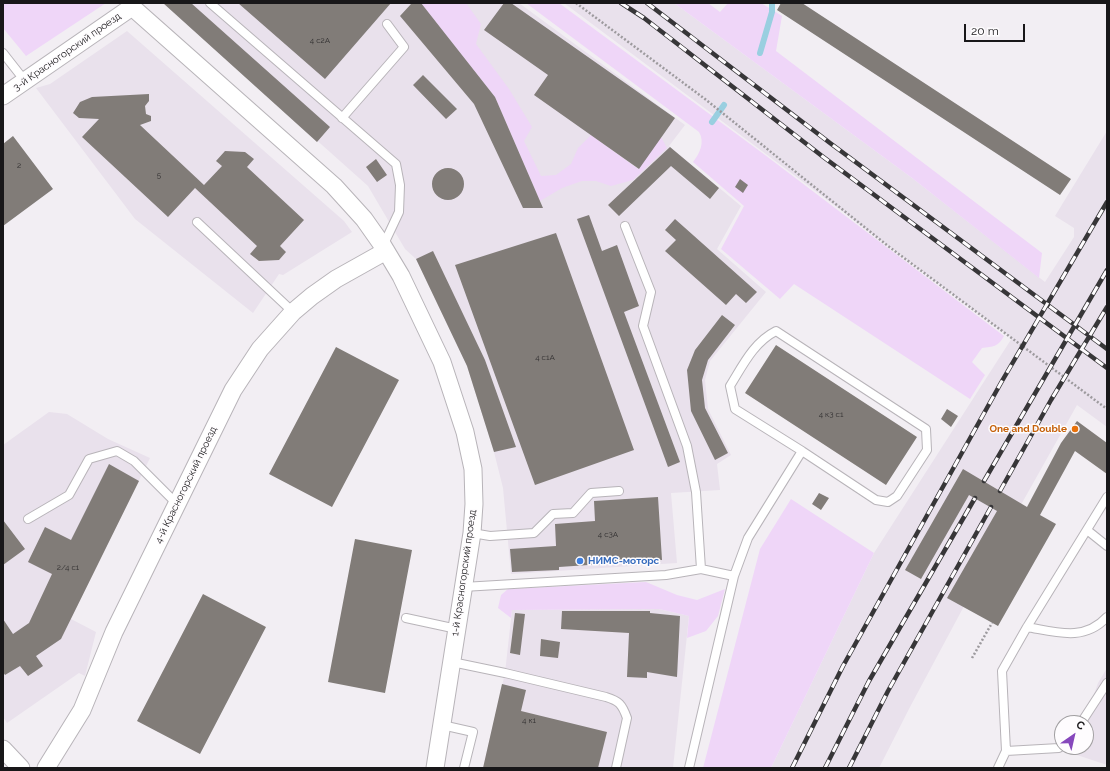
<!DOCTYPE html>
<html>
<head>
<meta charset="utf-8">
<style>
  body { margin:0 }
  #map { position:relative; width:1110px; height:771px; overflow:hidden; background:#f2eef3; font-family:Raleway,sans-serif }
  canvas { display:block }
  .frame { position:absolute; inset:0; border:4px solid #181719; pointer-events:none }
  .north { position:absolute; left:1054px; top:715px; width:40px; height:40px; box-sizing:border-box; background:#fefcfe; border:1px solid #a2a0a2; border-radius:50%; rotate:34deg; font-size:11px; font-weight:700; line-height:16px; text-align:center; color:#181719 }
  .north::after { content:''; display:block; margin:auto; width:14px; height:18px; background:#8647bc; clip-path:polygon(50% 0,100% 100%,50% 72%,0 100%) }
  .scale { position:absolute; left:964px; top:24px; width:61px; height:18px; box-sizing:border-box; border:2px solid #181719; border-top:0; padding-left:5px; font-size:12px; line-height:14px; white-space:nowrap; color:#181719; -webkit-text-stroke:3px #fefcfe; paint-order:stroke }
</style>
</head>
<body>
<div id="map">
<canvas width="1110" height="771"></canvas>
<div class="frame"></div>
<div class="north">С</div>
<div class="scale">20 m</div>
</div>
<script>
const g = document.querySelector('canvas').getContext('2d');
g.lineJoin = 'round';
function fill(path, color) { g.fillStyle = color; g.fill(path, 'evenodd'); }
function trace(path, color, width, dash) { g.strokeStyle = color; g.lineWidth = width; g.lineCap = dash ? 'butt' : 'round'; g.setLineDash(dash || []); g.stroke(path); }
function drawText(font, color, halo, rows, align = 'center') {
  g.font = font + ' Raleway,sans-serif'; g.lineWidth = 3; g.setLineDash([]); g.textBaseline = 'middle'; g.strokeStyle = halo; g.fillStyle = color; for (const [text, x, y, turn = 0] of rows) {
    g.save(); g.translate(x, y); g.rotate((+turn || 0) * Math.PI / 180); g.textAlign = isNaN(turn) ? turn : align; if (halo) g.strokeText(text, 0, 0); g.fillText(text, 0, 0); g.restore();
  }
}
const built = new Path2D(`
  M 163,3 L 519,3 L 685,125 L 669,146 L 741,206 L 717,249 L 766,292 L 710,361 L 705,380 L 708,409 L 731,455 L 717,464 L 720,490 L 671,493 L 677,563 L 511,574 L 503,488 L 494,452 L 467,366 L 416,259 L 405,249 L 368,186 Z
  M 564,3 L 674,3 L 912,178 L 1045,282 L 1074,237 L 1074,228 L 1055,216 L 1107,131 L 1107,427 L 1077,405 L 963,608 L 910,707 L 879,768 L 771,768 L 874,553 L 1012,338 Z
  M 127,31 L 344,221 L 352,232 L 283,275 L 279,274 L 253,313 L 135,219 L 36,88 L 50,84 Z
  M 49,412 L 67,414 L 108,439 L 150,458 L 71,619 L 96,632 L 85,676 L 79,673 L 7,723 L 3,717 L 3,445 Z
  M 659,609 L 689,616 L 673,768 L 483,768 L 505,673 L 512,610 Z
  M 1107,668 L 1107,765 L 1074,754 L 1076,747 L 1086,747 L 1086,723 L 1084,723 L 1098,683 Z`);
const green = new Path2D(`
  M 3,3 L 106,3 L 26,56 L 3,28 Z
  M 421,3 L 466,3 L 481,24 L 476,44 L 509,89 L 532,127 L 524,141 L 541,176 L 556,175 L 571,164 L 578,148 L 591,135 L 638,169 L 661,137 L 667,148 L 633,180 L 611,186 L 596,181 L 582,181 L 562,188 L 540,201 L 495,97 Z
  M 526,3 L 559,3 L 765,155 L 1004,336 C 999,346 993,347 982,348 L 972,362 L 985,375 L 970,399 L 794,284 L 780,299 L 721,249 L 744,206 L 693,162 C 700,153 705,142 699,132 Z
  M 674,3 L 708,3 L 720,12 L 728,3 L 761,3 L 782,16 L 776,51 L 1042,253 L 1039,278 L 912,178 Z
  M 791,499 L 874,553 L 771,768 L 703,768 L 760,549 Z
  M 646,582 L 677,595 L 697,600 L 725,589 L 718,616 L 706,631 L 687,638 L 689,616 L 659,609 L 512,610 L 511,618 L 498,608 L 501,595 L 508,589 Z`);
const stream = new Path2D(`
  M 760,53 L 772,12 L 772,3
  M 712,122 L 724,105`);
const building = new Path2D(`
  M 163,3 L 191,3 L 330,127 L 317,142 Z
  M 238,3 L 391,3 L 325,79 Z
  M 409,3 L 421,3 L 495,97 L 543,208 L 523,208 L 474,104 L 400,16 L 411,4 Z
  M 504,3 L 511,3 L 675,118 L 639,169 L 534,95 L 548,75 L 484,30 Z
  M 781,3 L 802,3 L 1071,179 L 1060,195 L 777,10 Z
  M 423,75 L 457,109 L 446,119 L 413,85 Z
  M 149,94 L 149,101 L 145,106 L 146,114 L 151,116 L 151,121 L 140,125 L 204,185 L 222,166 L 216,161 L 225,151 L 245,152 L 254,159 L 247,167 L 304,220 L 280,246 L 286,252 L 279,260 L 259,261 L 250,254 L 257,246 L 195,188 L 168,217 L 82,137 L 99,119 L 79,118 L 73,113 L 80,102 L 92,97 Z
  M 13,136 L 53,189 L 3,226 L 3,144 Z
  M 670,147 L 719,188 L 710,199 L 671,166 L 619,216 L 608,205 Z
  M 376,159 L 387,175 L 377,182 L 366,167 Z
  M432 184a16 16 0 1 1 32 0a16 16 0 1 1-32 0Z
  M 740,179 L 748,185 L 743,193 L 735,187 Z
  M 589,215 L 602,251 L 617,245 L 639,306 L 624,312 L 680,462 L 668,467 L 577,219 Z
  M 675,219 L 757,292 L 746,303 L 736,294 L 726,305 L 665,251 L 676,240 L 665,230 Z
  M 556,233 L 634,450 L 535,485 L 455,265 Z
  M 433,251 L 485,360 L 516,447 L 494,452 L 467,366 L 416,259 Z
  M 722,315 L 735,325 L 708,360 L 702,380 L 705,408 L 728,453 L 715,460 L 691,411 L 687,370 L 695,350 Z
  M 776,345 L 917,437 L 886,485 L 745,393 Z
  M 336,347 L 399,380 L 332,507 L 269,474 Z
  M 947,409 L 958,416 L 951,427 L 941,419 Z
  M 1077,421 L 1107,443 L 1107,474 L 1075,451 L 1040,515 L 1056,524 L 998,626 L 947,598 L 997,511 L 969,495 L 921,579 L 905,570 L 963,469 L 1027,507 L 1061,443 Z
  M 109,464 L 139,481 L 61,639 L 36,656 L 43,666 L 28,676 L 20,666 L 5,675 L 3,672 L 3,619 L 13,634 L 29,623 L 52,574 L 28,562 L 45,527 L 71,540 Z
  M 819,493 L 829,498 L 821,510 L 812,504 Z
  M 658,497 L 662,560 L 559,567 L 559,570 L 512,572 L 510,549 L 556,546 L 555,524 L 595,521 L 594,501 Z
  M 3,520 L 25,549 L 3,565 Z
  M 355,539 L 412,550 L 385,693 L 328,682 Z
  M 203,594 L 266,627 L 200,754 L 137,721 Z
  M 562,611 L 650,611 L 650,613 L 680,616 L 677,677 L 647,672 L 647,678 L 627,677 L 629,633 L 561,629 Z
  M 515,613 L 525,614 L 520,655 L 510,653 Z
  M 541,639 L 560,642 L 558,658 L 540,656 Z
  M 502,684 L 526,690 L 521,711 L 607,732 L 598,768 L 483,768 Z`);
const path = new Path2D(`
  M 576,3 L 705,99 L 888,246 L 1107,409
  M 972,658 L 992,623`);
const lane = new Path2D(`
  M 210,3 L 396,164 L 400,185 L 399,212 L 383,246
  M 3,53 L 25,81
  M 342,118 L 404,47 L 387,24
  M 197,222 L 293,312
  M 28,519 L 69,495 L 89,459 L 117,451 L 134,461 L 177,504
  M 1087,530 L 1107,546
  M 472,533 L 490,536 L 534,533 L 553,514 L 573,513 L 591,493 L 619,491
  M 734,576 L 748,538 L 802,451 L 876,500 L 888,502 L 897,496 L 927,450 L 926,429 L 776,331 C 754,342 743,365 730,386 L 735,409 L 802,451
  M 463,587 L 666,575 L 701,569 L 696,492 L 687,446 L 643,326 L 651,292 L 625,226
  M 406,618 L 457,629
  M 1027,627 C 1056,632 1084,642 1107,617
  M 452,662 L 505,673 L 606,697 C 619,701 622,704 627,718 L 616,768
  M 1081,723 L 1107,683
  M 442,725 L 473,732 L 464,768
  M 1006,751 L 1059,748 L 1062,745
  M 689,768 L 734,576 L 701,569
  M 998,768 L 1006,751 L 1002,671 L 1027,627 L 1107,497`);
const street = new Path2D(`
  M 3,96 L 132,7 L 334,186 L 364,219 L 383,246 L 401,276 L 442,362 L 465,432 L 473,469 L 474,504 L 472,533 L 435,768
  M 3,749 L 21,768
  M 46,768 L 82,710 L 114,632 L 233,390 L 260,349 L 293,312 L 312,296 L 336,279 L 386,251`);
const rail = new Path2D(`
  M 621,3 L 644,18 L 822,156 L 1107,368
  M 647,3 L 830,143 L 1107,349
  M 984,481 L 1107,270
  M 1000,491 L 1051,400 L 1107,307
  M 792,768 L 843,666 L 1002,381 L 1107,202
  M 825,768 L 869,681 L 975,498
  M 849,768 L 888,691 L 991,507`);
const markers = [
  [1075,429,4,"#e8710a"],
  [580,561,4,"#3f7fe0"]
];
const numberNames = [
  ["4 с2А",320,41],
  ["2",19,166],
  ["5",159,176],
  ["4 с1А",545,358],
  ["4 к3 с1",831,415],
  ["4 с3А",608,535],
  ["2/4 с1",68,568],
  ["4 к1",529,721]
];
const streetNames = [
  ["3-й Красногорский проезд",67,52,-35],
  ["4-й Красногорский проезд",186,485,-64],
  ["1-й Красногорский проезд",464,573,-82]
];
const foodNames = [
  ["One and Double",1067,429]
];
const shopNames = [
  ["НИМС-моторс",588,561]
];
fill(built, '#e9e1ec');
fill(green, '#efd6f8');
trace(stream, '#99cfe0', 6);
fill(building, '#817c78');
trace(lane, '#b8b4b9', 10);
trace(street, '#b8b4b9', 19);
trace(path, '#9d9a9e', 2.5, [2, 2]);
trace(lane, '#fff', 8);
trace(street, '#fff', 17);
trace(rail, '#373638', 4.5);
trace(rail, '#fefcfe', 3, [9]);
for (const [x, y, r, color] of markers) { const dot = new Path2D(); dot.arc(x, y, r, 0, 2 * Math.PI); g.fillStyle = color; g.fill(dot); trace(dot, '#fefcfe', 1.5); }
drawText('8px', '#323031', null, numberNames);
drawText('10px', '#181719', '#fefcfe', streetNames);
drawText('bold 10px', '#c56008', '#fefcfe', foodNames, 'right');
drawText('bold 10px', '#366cbe', '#fefcfe', shopNames, 'left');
</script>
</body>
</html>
